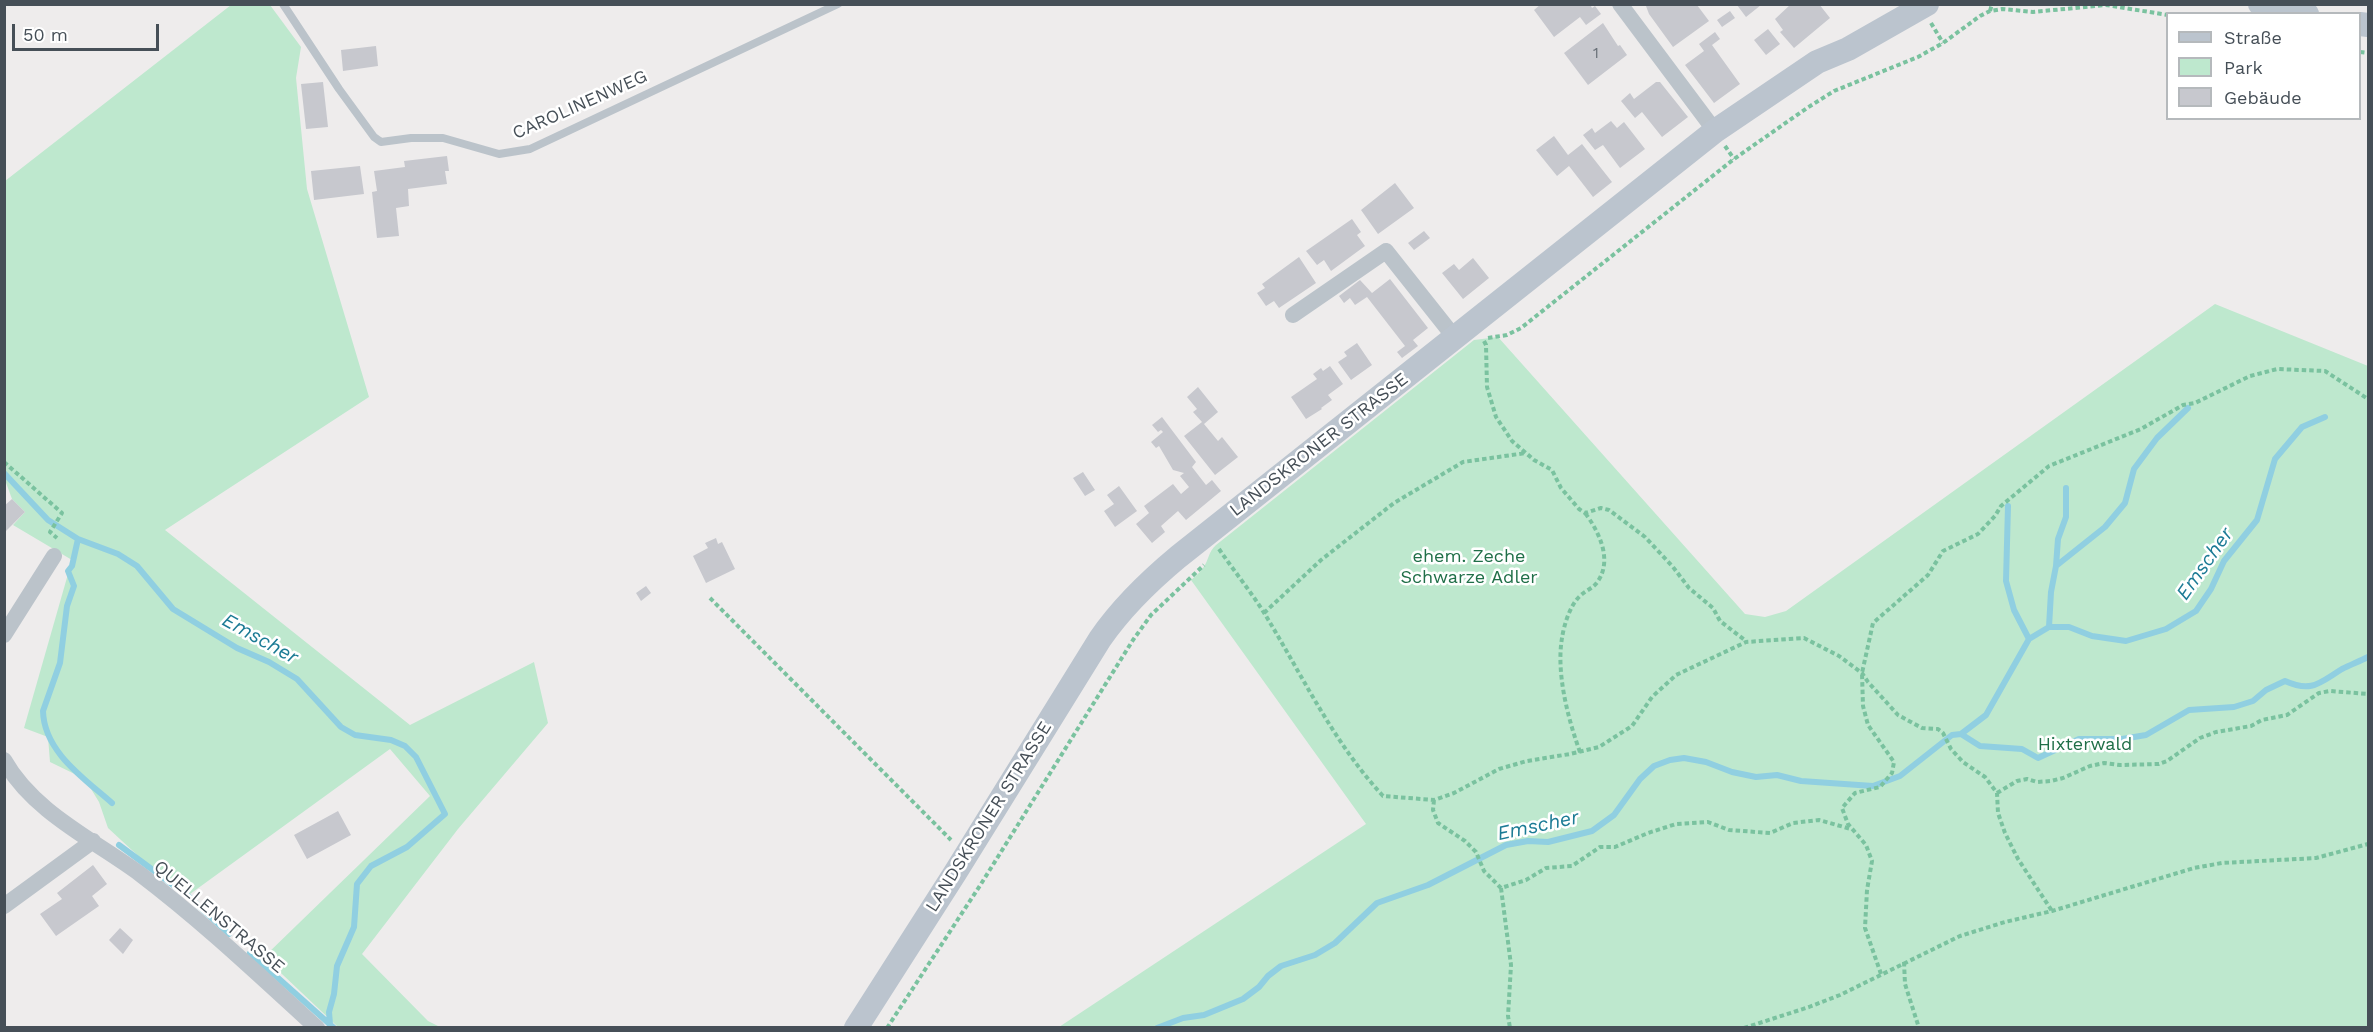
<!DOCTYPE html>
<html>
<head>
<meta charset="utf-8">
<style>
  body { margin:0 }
  #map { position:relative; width:2373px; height:1032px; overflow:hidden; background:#eeecec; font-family:"Work Sans",sans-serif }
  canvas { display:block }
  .frame { position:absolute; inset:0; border:6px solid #464f57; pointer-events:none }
  .legend { position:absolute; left:2166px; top:12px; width:195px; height:108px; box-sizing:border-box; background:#fff; border:2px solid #b5b9bc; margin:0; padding:8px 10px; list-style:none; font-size:18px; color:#464f57 }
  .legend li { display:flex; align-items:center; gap:12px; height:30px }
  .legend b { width:30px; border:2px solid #b5b9bc }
  .scale { position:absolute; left:12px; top:24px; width:147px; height:27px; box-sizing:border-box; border:3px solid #464f57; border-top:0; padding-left:8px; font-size:18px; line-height:21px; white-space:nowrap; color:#464f57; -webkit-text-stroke:4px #fff; paint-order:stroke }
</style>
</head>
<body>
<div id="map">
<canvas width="2373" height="1032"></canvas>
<div class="frame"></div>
<ul class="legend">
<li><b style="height:8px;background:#bbc4ce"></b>Straße</li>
<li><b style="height:16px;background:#bee8ce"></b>Park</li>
<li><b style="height:16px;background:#c7c8ce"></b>Gebäude</li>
</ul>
<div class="scale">50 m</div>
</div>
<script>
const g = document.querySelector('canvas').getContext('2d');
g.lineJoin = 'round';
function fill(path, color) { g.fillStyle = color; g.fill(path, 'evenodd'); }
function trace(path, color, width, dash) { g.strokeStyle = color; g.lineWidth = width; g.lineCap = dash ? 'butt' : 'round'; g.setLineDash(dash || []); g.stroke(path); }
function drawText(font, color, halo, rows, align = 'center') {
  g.font = font + ' "Work Sans",sans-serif'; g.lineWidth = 5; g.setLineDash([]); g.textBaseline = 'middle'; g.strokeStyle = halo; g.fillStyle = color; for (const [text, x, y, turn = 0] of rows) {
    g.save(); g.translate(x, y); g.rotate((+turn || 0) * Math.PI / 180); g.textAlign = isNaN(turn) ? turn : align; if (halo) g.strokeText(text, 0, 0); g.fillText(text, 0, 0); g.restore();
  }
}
const green = new Path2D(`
  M 231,5 L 270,5 L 301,47 L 296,78 L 307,189 L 369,397 L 165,530 L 410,725 L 534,662 L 548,723 L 458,829 L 362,954 L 428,1021 L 440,1027 L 338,1027 L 264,957 L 430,796 L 390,749 L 190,894 L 148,865 L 108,828 L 99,802 L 85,779 L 50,762 L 48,737 L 24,728 L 72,560 L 13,525 L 25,512 L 12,499 L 5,480 L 5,181 Z
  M 2215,304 L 2368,366 L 2368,1027 L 1059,1027 L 1366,824 L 1191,580 C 1195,576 1200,573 1203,568 C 1209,560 1208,552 1216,545 L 1474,340 L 1498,337 L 1745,614 L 1765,617 L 1786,611 Z`);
const stream = new Path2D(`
  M 4,473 L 48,520 L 78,539 L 118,554 L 137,566 L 173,609 L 237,648 L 269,662 L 297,679 L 341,727 L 355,735 L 391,740 L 405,746 L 416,757 L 445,814 L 407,847 L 371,866 L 357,884 L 354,927 L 337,966 L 334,994 L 329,1012 L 330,1024
  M 2008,506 L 2006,581 L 2014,610 L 2029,639
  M 78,539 L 72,566 L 68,571 L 74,586 L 67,606 L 60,663 L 43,711 C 44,752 85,779 112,803
  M 2056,566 L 2058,539 L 2066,517 L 2066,488
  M 2049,627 L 2051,592 L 2056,566 L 2105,527 L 2125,503 L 2134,469 L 2157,438 L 2188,408
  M 1961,734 L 1980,746 L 2022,749 L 2038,758 L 2079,739 L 2122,739 L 2146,735 L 2189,710 L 2234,707 L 2253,701 L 2266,690 L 2285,681 C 2312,693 2319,683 2342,669 C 2350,665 2360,661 2368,657
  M 119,845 L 188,896 L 229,934
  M 250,953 L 334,1028
  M 1157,1028 L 1183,1018 L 1204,1015 L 1243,999 L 1259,987 L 1268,976 L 1281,966 L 1315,955 L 1335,943 L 1377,903 L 1428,885 L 1506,845 L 1528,841 L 1548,842 L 1592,831 L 1614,815 L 1640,779 L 1654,766 L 1670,760 L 1684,758 L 1706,762 L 1732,772 L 1756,777 L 1777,775 L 1801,781 L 1873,786 L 1900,776 L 1952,735 L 1961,734 L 1986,715 L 2029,639 L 2049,627 L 2069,627 L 2092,636 L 2126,641 L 2166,629 L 2196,611 L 2211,589 L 2224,561 L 2257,520 L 2275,459 L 2302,427 L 2325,417`);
const building = new Path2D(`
  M 1541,4 L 1590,4 L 1592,8 L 1595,6 L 1601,14 L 1586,25 L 1580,17 L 1554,37 L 1534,10 Z
  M 1648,4 L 1697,5 L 1709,21 L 1673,47 L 1649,14 L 1646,6 Z
  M 1791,4 L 1819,4 L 1830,18 L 1794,48 L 1780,32 L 1783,30 L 1775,19 Z
  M 1737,5 L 1761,5 L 1746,17 Z
  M 1730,11 L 1735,18 L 1722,27 L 1717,20 Z
  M 1603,23 L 1618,46 L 1620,45 L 1627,55 L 1588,85 L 1564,53 Z
  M 1768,29 L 1780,44 L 1766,55 L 1754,40 Z
  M 1715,32 L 1720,39 L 1712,45 L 1740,84 L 1714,103 L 1685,65 L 1704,51 L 1699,44 Z
  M 376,46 L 378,66 L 343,71 L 341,50 Z
  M 323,82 L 328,127 L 306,129 L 301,84 Z
  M 1656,82 L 1660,82 L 1688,117 L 1662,137 L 1642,112 L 1635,118 L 1621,101 L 1630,93 L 1634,99 Z
  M 1611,121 L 1617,128 L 1624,122 L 1645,149 L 1620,168 L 1603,145 L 1595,150 L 1583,135 L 1592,128 L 1595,133 Z
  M 1554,136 L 1568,155 L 1582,144 L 1612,182 L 1593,197 L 1569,166 L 1557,176 L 1536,150 Z
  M 447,156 L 449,171 L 445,171 L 447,184 L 408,189 L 409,206 L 396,208 L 399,236 L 377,238 L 372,192 L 377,191 L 374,171 L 405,167 L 404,161 Z
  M 360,166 L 364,194 L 314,200 L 311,171 Z
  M 1395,183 L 1414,208 L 1378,234 L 1361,210 Z
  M 1352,219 L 1361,232 L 1357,235 L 1365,246 L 1331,271 L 1324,260 L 1317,265 L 1306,251 Z
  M 1424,231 L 1430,238 L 1414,250 L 1408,243 Z
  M 1299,257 L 1316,283 L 1279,308 L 1274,301 L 1266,306 L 1257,293 L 1265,288 L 1262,284 Z
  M 1473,258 L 1489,278 L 1463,299 L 1442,273 L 1454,264 L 1459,270 Z
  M 1390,279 L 1428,328 L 1413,340 L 1418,346 L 1402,358 L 1397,352 L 1405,346 L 1367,297 L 1355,305 L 1350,298 L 1344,303 L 1339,296 L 1360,280 L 1372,293 Z
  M 1357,343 L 1372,365 L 1351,380 L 1338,362 L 1347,356 L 1344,352 Z
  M 1330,366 L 1343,384 L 1328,395 L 1332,400 L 1321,408 L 1322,409 L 1306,419 L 1291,397 L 1317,379 L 1313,374 L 1321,368 L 1323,371 Z
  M 1198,387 L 1218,412 L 1204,424 L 1218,441 L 1222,437 L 1238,457 L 1215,475 L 1184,436 L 1202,422 L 1193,412 L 1197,409 L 1187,397 Z
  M 1162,417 L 1196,462 L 1192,467 L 1206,485 L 1212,480 L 1221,491 L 1186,520 L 1178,511 L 1161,526 L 1165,532 L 1152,543 L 1136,524 L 1149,513 L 1144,506 L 1173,484 L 1181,494 L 1189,487 L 1180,476 L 1184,473 L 1173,470 L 1159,446 L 1156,448 L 1151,442 L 1163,432 L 1161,430 L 1158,432 L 1152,425 Z
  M 1083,472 L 1095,490 L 1085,496 L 1073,478 Z
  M 1119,486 L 1137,511 L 1115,527 L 1104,511 L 1114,504 L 1107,495 Z
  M 12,499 L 25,512 L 4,533 L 4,506 Z
  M 716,538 L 718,544 L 722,542 L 735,569 L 706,583 L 693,556 L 708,548 L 705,543 Z
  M 646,586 L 651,593 L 641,601 L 636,593 Z
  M 338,811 L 351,835 L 307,859 L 294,835 Z
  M 93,865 L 107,884 L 92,896 L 99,906 L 56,936 L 40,914 L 62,899 L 57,893 Z
  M 120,928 L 133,940 L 123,954 L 109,940 Z`);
const path = new Path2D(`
  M 1990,11 L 1992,4
  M 1931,23 L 1943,43
  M 2360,52 L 2368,53
  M 1725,146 L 1734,159
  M 1488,338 L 1507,335 L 1521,328 L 1734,159 L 1807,108 L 1834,91 L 1918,57 L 1943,43 L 1980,16 L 1990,11 L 2002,9 L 2033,12 L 2106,5 L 2168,15
  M 1484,341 L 1486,345 L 1487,387 L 1496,417 L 1512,441 L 1534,460 L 1552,470 L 1561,488 L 1579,509 L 1585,513 L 1601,508 L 1609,510 L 1645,537 L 1673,567 L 1689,588 L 1713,608 L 1720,621 L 1746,641
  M 4,462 L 62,513 L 50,532 L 57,538
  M 1219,549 C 1234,571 1252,593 1266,616 C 1303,677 1334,743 1383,796 L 1434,800 L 1454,793 L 1499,769 L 1527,761 L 1570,754 L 1599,747 L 1632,726 L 1652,697 L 1676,675 L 1746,642 L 1804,638 L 1839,656 L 1862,673 L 1868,682 L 1898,715 L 1922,728 L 1938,729 L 1943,733 L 1951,749 L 1963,762 L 1985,777 L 1997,793 L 1998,813 L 2005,833 L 2018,859 L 2052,911
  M 710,598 L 951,840
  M 1264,613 L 1321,560 L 1394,503 L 1463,462 L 1526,453
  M 1580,752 C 1568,719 1556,673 1562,638 C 1564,625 1570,605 1580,596 C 1586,590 1594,588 1598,581 C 1613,559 1598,530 1585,513
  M 1997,793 L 2017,781 L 2027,779 L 2037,782 L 2051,781 L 2063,778 L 2090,766 L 2104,763 L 2120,765 L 2159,764 L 2167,761 L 2200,738 L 2216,732 L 2251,726 L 2262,720 L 2287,715 L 2319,693 L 2330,691 L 2368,694
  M 1434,800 L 1433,810 L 1438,823 L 1465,841 L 1476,852 L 1484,871 L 1501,888 L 1526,880 L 1546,868 L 1572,866 L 1600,847 L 1615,847 L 1648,833 L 1676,824 L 1708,822 L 1729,830 L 1770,833 L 1793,823 L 1819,820 L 1851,829
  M 1501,888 L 1511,965 L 1508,1016 L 1510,1028
  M 1904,962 L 1905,984 L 1919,1028
  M 1881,974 L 1865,928 L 1867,890 L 1872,861 L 1866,845 L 1848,824 L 1842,808 L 1855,793 L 1880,787 L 1892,773 L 1894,762 L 1868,725 L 1863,706 L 1862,673 L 1873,623 L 1928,575 L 1943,551 L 1978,534 L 1995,516 L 2001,506 L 2049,466 L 2141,429 L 2183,405 L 2195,403 L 2250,376 L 2277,369 L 2325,371 L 2368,399
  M 887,1028 L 981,884 L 1133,640 L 1151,615 L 1204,565
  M 1744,1028 L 1809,1007 L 1840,995 L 1960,936 L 2005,922 L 2052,911 L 2194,868 L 2222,863 L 2316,858 L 2368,844`);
const lane = new Path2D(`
  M 283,4 L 339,89 L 374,137 L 381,142 L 411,138 L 443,138 L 499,154 L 530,149 L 838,4`);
const street = new Path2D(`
  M 1620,4 L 1715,131
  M 1293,315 L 1386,251 L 1455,338
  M 4,635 L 54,556
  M 4,760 C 33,812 94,840 140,874 C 202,921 259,975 317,1028
  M 4,906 L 93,841`);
const secondary = new Path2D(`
  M 2260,4 L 2307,14
  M 2360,24 L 2368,25
  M 856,1028 L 955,873 L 1100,639 C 1122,607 1148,582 1178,557 L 1715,131 L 1817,62 L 1848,49 L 1927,4`);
const numberNames = [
  ["1",1596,54]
];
const streetNames = [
  ["CAROLINENWEG",580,105,-24],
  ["LANDSKRONER STRASSE",1319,445,-38],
  ["LANDSKRONER STRASSE",989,817,-58],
  ["QUELLENSTRASSE",219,917,40]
];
const parkNames = [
  ["ehem. Zeche",1469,557],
  ["Schwarze Adler",1469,578],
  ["Hixterwald",2085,745]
];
const waterNames = [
  ["Emscher",2205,564,-55],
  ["Emscher",260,639,29],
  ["Emscher",1538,826,-12]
];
fill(green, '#bee8ce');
trace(stream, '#90cfe1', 6);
fill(building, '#c7c8ce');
trace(path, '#7ac29f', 4, [4.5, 3]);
trace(lane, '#bbc3ca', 8);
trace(street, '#bbc3ca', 16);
trace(secondary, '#bbc4ce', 24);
drawText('15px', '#666d75', null, numberNames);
drawText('18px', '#464f57', '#fff', streetNames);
drawText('18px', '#206f48', '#fff', parkNames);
drawText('italic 20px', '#1c7b95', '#fff', waterNames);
</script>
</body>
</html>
